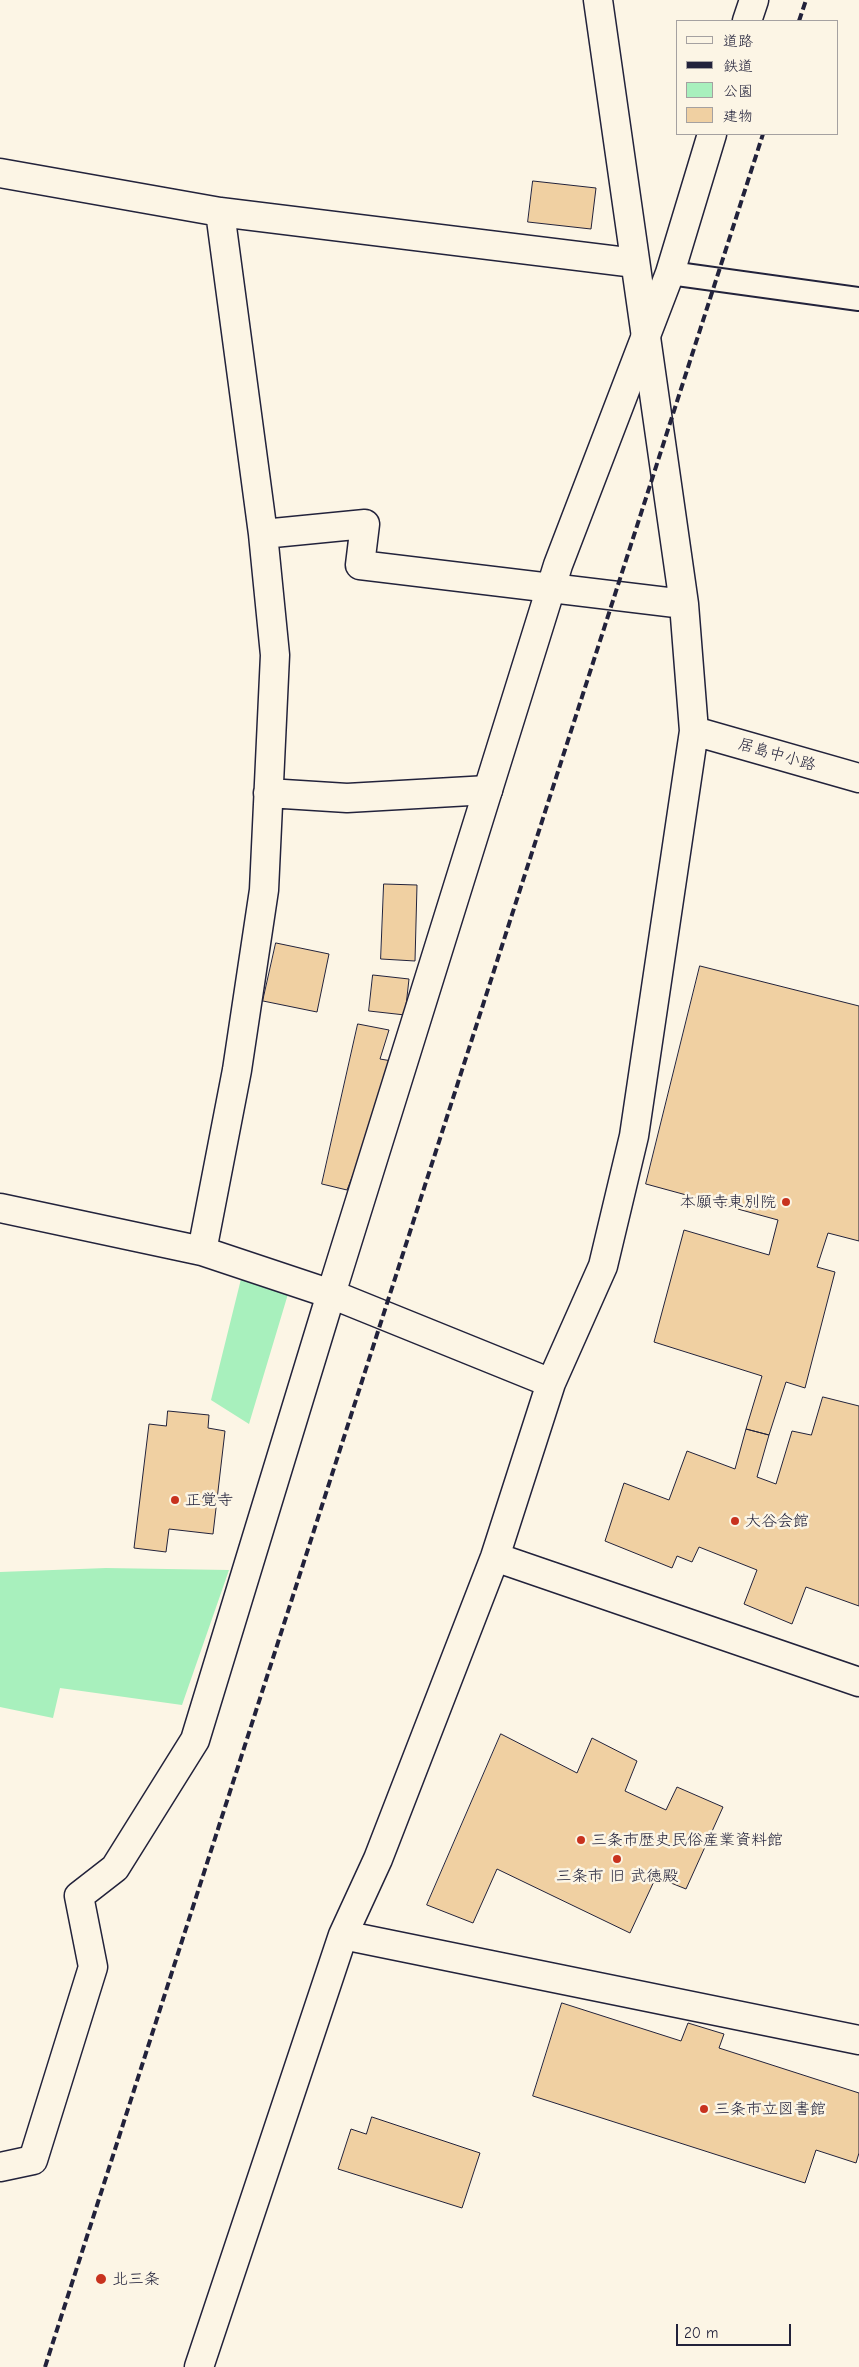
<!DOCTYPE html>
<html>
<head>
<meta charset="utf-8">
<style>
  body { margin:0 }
  #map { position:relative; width:859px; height:2367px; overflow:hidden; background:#fcf5e5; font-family:"Comic Neue","Klee One",sans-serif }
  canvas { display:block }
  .legend { position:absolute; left:676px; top:20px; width:162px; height:115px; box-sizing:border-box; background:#fcf5e5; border:1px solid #a5a1a1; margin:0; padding:6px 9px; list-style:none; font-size:15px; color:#22223b }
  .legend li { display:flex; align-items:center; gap:10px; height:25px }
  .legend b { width:25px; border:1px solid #a5a1a1 }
  .scale { position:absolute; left:676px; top:2324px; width:115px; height:22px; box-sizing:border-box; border:2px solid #22223b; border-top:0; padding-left:6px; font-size:15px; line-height:18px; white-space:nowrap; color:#22223b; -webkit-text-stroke:4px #fcf5e5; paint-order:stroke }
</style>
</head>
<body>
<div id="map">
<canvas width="859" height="2367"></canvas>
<ul class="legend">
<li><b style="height:6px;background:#fcf5e5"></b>道路</li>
<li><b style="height:6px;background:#22223b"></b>鉄道</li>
<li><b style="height:14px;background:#a8f0bd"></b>公園</li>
<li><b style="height:14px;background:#f0d0a2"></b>建物</li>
</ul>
<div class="scale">20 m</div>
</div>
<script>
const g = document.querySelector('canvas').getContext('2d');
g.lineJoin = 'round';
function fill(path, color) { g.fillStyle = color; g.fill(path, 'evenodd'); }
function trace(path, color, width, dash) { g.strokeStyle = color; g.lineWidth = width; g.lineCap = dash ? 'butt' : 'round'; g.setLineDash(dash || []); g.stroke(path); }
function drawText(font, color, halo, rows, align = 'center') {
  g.font = font + ' "Comic Neue","Klee One",sans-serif'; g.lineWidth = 5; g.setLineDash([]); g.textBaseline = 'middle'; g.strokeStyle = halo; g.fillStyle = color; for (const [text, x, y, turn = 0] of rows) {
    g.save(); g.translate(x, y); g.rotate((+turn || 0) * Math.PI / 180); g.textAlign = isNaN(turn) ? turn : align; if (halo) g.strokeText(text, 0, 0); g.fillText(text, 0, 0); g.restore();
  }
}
const green = new Path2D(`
  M 241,1279 L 288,1294 L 249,1424 L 211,1400 Z
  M 106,1568 L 229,1570 L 182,1705 L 60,1688 L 53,1718 L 0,1707 L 0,1572 Z`);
const building = new Path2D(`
  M 533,181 L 596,188 L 591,229 L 528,222 Z
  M 384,884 L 417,885 L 415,961 L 381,959 Z
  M 276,943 L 329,954 L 317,1012 L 263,1001 Z
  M 700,966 L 859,1006 L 859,1241 L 828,1233 L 817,1267 L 835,1272 L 805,1388 L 786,1382 L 769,1435 L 746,1429 L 762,1376 L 654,1342 L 684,1230 L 769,1255 L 778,1220 L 646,1184 Z
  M 373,975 L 409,979 L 405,1015 L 369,1011 Z
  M 358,1024 L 389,1030 L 380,1059 L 398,1062 L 347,1190 L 322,1184 Z
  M 823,1397 L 859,1406 L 859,1606 L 806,1587 L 792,1624 L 744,1604 L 757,1570 L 699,1547 L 692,1562 L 677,1556 L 672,1568 L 605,1541 L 624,1483 L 669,1500 L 687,1451 L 735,1469 L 746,1429 L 769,1435 L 757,1477 L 776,1484 L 792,1431 L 811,1435 Z
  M 168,1411 L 209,1415 L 208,1428 L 225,1431 L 213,1534 L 169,1529 L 166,1552 L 134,1548 L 149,1424 L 166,1426 Z
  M 501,1734 L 577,1773 L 592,1738 L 637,1761 L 625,1791 L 666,1810 L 677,1787 L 723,1807 L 686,1889 L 656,1877 L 630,1933 L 497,1869 L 473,1923 L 427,1905 Z
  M 562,2003 L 681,2041 L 688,2023 L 724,2034 L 719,2048 L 859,2093 L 859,2153 L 856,2163 L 816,2150 L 805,2183 L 533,2096 Z
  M 372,2117 L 480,2153 L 462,2208 L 338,2169 L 351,2129 L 366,2134 Z`);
const lane = new Path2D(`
  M 670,273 L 859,299`);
const street = new Path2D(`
  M 0,173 L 220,212 L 635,263
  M 263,534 L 365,524 L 360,565 L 684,604
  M 694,731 L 859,778
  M 268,793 L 347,798 L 488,790
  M 0,1208 L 202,1251 L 331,1294 L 551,1383
  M 202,1251 L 237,1070 L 264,890 L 275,655 L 263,534 L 220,212
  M 495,1557 L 859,1682
  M 343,1935 L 378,1859 L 495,1557 L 551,1383 L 603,1266 L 634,1136 L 694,731 L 684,604 L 598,0
  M 0,2167 L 33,2160 L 93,1967 L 79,1896 L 115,1868 L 195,1740 L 331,1294
  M 199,2367 L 343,1935 L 859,2040`);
const secondary = new Path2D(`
  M 747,21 L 754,0
  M 331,1294 L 558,565 L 670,273 L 712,134`);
const rail = new Path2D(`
  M 799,21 L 806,0
  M 45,2367 L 763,134`);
const markers = [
  [786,1202,5,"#c8321e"],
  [175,1500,5,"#c8321e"],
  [735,1521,5,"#c8321e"],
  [581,1840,5,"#c8321e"],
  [617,1859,5,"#c8321e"],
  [704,2109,5,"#c8321e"],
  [101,2279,6,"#c8321e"]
];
const streetNames = [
  ["居島中小路",777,755,16]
];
const poiNames = [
  ["本願寺東別院",776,1202,"right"],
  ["正覚寺",185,1500],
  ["大谷会館",745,1521],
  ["三条市歴史民俗産業資料館",591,1840],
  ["三条市 旧 武徳殿",617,1876,"center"],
  ["三条市立図書館",714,2109],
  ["北三条",112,2279]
];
fill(green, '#a8f0bd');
fill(building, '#f0d0a2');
trace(building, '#22223b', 1);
trace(lane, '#22223b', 26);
trace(street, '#22223b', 31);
trace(secondary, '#22223b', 31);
trace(lane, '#fcf5e5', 22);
trace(street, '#fcf5e5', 28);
trace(secondary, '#fcf5e5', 28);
trace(rail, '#22223b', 4, [8, 4]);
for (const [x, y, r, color] of markers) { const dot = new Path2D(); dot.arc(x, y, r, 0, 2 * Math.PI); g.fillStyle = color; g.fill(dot); trace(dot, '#fcf5e5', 2); }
drawText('16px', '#22223b', '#fcf5e5', streetNames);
drawText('16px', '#22223b', '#fcf5e5', poiNames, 'left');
</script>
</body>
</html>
